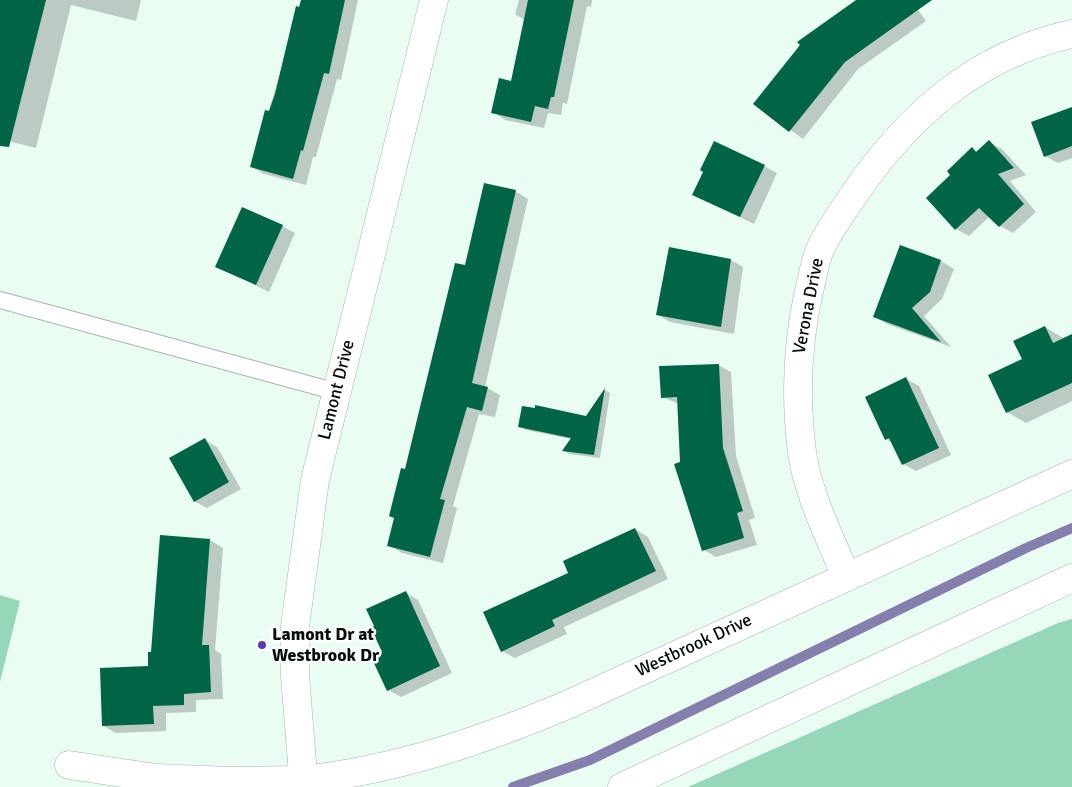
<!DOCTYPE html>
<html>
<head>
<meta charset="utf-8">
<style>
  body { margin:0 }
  canvas { display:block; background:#eafdf3 }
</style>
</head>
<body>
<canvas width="1072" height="787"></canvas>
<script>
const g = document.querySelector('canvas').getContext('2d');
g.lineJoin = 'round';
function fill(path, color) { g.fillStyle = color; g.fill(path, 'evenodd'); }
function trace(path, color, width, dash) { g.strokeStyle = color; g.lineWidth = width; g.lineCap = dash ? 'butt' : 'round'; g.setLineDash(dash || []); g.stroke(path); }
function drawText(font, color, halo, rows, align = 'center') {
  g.font = font + ' Signika,sans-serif'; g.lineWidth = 5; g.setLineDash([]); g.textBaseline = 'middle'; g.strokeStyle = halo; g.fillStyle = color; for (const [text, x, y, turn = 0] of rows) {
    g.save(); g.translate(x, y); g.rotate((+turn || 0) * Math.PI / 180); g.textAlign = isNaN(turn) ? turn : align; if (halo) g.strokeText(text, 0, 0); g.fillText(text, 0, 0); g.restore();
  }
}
const green = new Path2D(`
  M 0,595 L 20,601 L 0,682 Z
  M 1072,619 L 1072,787 L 688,787 L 1058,623 Z`);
const shadow = new Path2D(`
  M 0,0 L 141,0 L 136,21 L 71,5 L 36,148 L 0,139 Z
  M 302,0 L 358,0 L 341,80 L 337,79 L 316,157 L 313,157 L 306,185 L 264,174 L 252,167 Z
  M 519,0 L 592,0 L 591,7 L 587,6 L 567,104 L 563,103 L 561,115 L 548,113 L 544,128 L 505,120 L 493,112 L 512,82 L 525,20 L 515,14 Z
  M 858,0 L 911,0 L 926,21 L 858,69 L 803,139 L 755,104 Z
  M 1072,108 L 1072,158 L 1058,163 L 1045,156 Z
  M 989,142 L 1002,149 L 1026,175 L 1010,181 L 1036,212 L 1013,233 L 1000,226 L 990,216 L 969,236 L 956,229 L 952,175 L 972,149 L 978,152 Z
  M 764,166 L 777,173 L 754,224 L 694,195 Z
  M 515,191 L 528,199 L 485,387 L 500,395 L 495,417 L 479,414 L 453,506 L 457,508 L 443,563 L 402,553 L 389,545 L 406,470 L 466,266 Z
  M 282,226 L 295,233 L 269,292 L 217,266 Z
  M 900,246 L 941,261 L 954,269 L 942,299 L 924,316 L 951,347 L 887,324 L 875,317 Z
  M 731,260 L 743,267 L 734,334 L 670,322 L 658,315 Z
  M 1045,327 L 1063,338 L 1072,336 L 1072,401 L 1026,423 L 1007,412 L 1023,359 Z
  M 718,365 L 731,372 L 736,456 L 755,518 L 749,520 L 757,545 L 716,557 L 704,550 L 681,463 L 679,404 L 662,397 Z
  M 906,379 L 919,386 L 951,455 L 916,471 L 903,464 L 894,444 L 886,439 Z
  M 605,390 L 610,393 L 600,458 L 569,454 L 564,450 L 571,439 L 526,430 L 519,426 L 586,417 Z
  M 205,440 L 217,447 L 241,489 L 207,508 L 194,501 Z
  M 635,529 L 648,537 L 668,579 L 564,627 L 567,634 L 515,658 L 502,651 L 570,573 Z
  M 162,537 L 210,540 L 223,548 L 215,650 L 221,654 L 223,699 L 196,700 L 196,712 L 166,713 L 166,731 L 116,733 L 103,726 L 150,667 Z
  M 405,592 L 418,600 L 452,673 L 401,697 L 388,690 L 384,653 Z`);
const stream = new Path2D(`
  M 513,787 L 590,760 L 1026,548 L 1072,528`);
const building = new Path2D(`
  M 0,0 L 46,0 L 9,147 L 0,146 Z
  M 301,0 L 345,0 L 329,74 L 324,73 L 303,151 L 301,150 L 293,179 L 250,167 L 265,110 L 269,111 L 275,94 L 296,6 L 299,7 Z
  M 528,0 L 574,0 L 554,97 L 551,97 L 548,109 L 535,106 L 531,122 L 491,113 L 499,78 L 511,81 Z
  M 856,0 L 932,0 L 845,62 L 789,132 L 753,104 L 800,45 L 797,42 Z
  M 1072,107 L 1072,146 L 1044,157 L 1031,122 Z
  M 989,140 L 1014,168 L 998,174 L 1024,204 L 999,227 L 979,208 L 955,230 L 926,198 L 950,175 L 947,171 L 972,147 L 976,152 Z
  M 714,141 L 765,165 L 740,217 L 692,195 L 703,172 L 700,170 Z
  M 484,183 L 516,190 L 472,383 L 488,387 L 482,411 L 467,407 L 440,499 L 445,500 L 430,557 L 387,546 L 394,518 L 389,516 L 401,468 L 405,469 L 455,263 L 465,265 Z
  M 242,207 L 283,225 L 256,285 L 215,267 Z
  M 900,245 L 941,260 L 930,292 L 912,308 L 941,342 L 873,317 Z
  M 669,247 L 731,259 L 721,327 L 656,315 Z
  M 1045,326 L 1053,343 L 1072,334 L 1072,383 L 1006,413 L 988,375 L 1022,359 L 1013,341 Z
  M 719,364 L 723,448 L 743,511 L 737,513 L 744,538 L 702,551 L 674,464 L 680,462 L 677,397 L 661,398 L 659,366 Z
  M 906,377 L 939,448 L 902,465 L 889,438 L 885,440 L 865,397 Z
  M 605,388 L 594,455 L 562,451 L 571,438 L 518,427 L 522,406 L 535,408 L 535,405 L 586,416 Z
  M 205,438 L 229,482 L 194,502 L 169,458 Z
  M 635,528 L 656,571 L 552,620 L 555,626 L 501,652 L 483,612 L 568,573 L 563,561 Z
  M 160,535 L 210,539 L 202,645 L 209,645 L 211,692 L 184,694 L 184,705 L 153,706 L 154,724 L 102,726 L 100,668 L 148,666 L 148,652 L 151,652 Z
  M 406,591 L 440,666 L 387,691 L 371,657 L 382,652 L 371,628 L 374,626 L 366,609 Z`);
const service = new Path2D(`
  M 0,300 L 337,392`);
const minor = new Path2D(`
  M 846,577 C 830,537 808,495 802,452 C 795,397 797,344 809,291 C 813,276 815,260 821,247 C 830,229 842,212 853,196 C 907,116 976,55 1072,34
  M 69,765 L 156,778 L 229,781 L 303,780`);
const tertiary = new Path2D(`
  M 303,780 C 396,770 481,741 567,705 L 1072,474
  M 304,787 L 295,676 L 295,626 L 315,480 L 434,0
  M 622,787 L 1072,578`);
const markers = [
  [262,645,5,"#5d37af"]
];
const streetNames = [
  ["Verona Drive",809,306,-79],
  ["Lamont Drive",337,390,-76],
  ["Westbrook Drive",694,646,-25]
];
const poiNames = [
  ["Lamont Dr at",272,635],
  ["Westbrook Dr",272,656]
];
fill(green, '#95d7b8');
fill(shadow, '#0003');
trace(stream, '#857fad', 10);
fill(building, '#006546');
trace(service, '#a4b5ad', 18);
trace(minor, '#a4b5ad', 29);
trace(tertiary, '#a4b5ad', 29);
trace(service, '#fff', 16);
trace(minor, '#fff', 28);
trace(tertiary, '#fff', 28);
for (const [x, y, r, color] of markers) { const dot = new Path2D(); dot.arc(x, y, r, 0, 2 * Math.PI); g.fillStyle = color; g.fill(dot); trace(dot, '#fff', 2); }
drawText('18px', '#080e0b', '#fff', streetNames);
drawText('bold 18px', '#080e0b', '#fff', poiNames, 'left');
</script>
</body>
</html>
